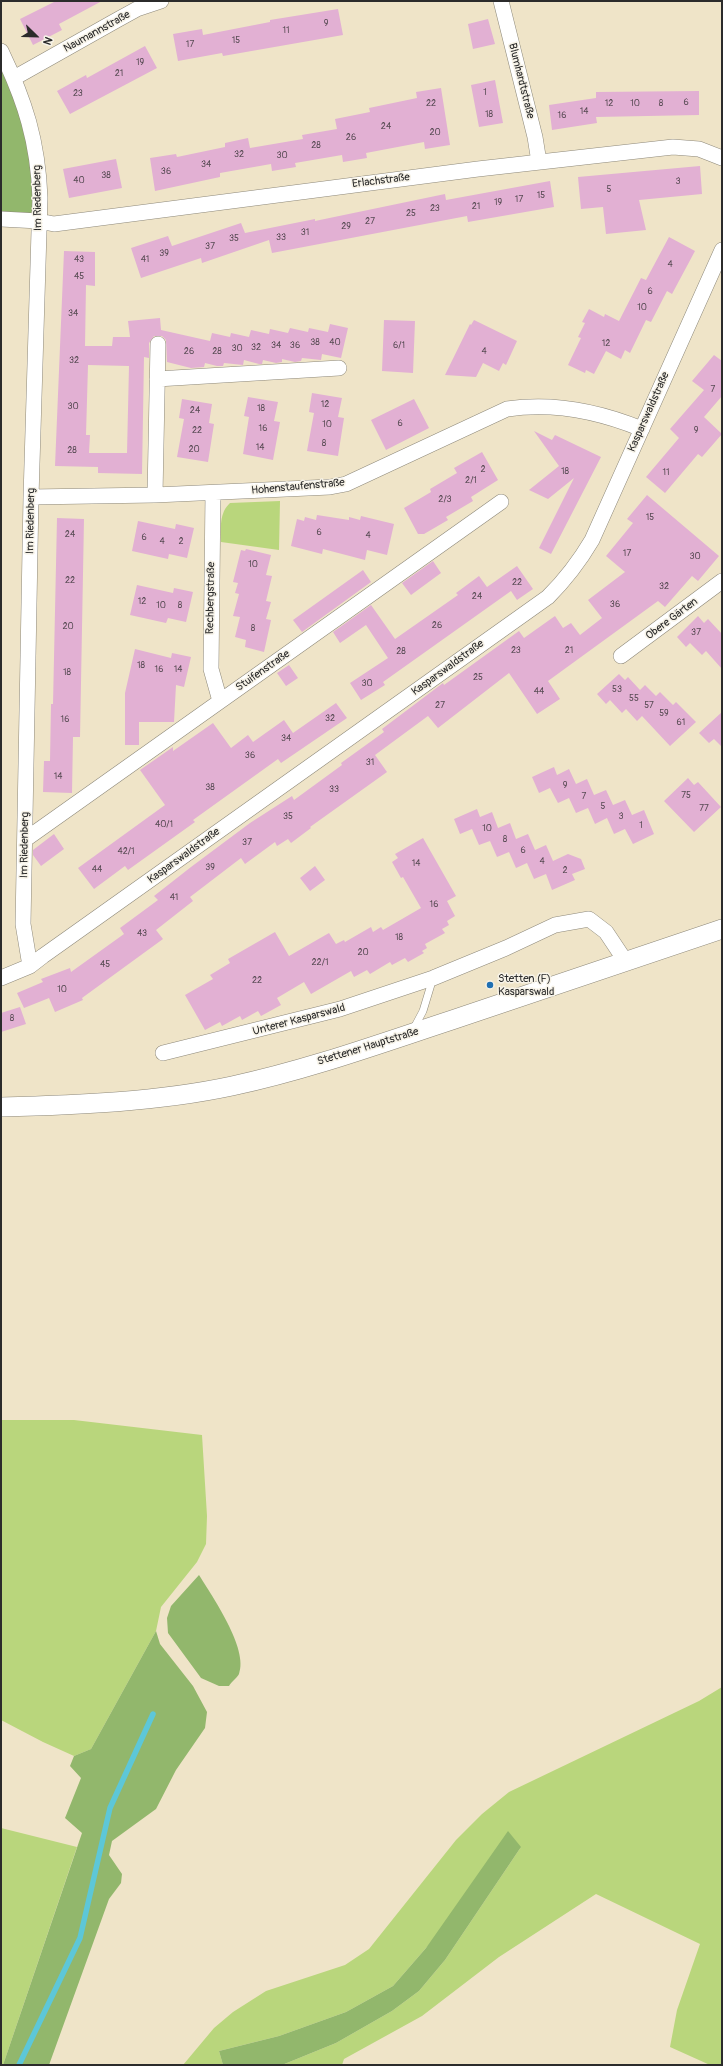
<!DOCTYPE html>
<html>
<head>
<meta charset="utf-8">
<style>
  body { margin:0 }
  #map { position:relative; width:723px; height:2066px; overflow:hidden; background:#efe4c8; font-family:Pangolin,sans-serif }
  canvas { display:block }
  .frame { position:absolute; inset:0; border:2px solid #2b2b2b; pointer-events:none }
  .north { position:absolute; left:16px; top:16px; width:40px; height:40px; -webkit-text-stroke:3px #f7f3e8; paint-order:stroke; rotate:113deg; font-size:11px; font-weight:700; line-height:16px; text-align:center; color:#2b2b2b }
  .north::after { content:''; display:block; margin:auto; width:14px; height:18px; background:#2b2b2b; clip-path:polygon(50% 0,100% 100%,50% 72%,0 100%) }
</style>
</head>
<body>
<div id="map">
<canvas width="723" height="2066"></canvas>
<div class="frame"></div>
<div class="north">N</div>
</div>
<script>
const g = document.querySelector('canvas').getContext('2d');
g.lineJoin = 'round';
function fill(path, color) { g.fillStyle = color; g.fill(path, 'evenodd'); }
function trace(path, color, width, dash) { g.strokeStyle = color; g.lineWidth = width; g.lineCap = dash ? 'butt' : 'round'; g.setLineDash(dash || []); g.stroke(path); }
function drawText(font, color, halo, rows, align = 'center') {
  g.font = font + ' Pangolin,sans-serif'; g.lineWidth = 3; g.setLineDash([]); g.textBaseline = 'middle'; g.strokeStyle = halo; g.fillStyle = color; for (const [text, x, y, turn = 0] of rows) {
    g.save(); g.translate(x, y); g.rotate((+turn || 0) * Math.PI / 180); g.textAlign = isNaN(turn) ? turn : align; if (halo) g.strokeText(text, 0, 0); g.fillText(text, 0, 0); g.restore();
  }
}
const green = new Path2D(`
  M 280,501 L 279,550 L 221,542 C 221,528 219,513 230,503 Z
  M 1,1420 L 74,1420 L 202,1435 L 207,1516 L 206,1544 L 197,1562 L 161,1607 L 156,1631 L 91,1749 L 74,1756 L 43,1742 L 1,1720 Z
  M 722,1687 L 722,2065 L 710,2065 L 670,2047 L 677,2010 L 700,1944 L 596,1894 L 499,1957 L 422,2016 L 344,2059 L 342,2065 L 282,2065 L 336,2043 L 392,2011 L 419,1991 L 445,1960 L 521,1847 L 426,1948 L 393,1986 L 346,2012 L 279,2036 L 219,2051 L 223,2065 L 183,2065 L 214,2028 L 233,2012 L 266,1991 L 345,1965 L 369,1949 L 456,1840 L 482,1814 L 509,1792 L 699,1701 Z
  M 1,1828 L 77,1847 L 3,2065 L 1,2065 Z`);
const forest = new Path2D(`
  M 1,51 L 25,109 L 39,221 L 1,219 Z
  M 199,1575 C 212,1596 249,1649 239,1674 C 237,1678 231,1682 229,1686 L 219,1686 L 201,1678 L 168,1633 L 167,1618 L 171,1606 Z
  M 156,1631 L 160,1644 L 193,1686 L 207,1712 L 205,1728 L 176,1770 L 156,1809 L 112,1841 L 109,1855 L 122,1874 L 121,1883 L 109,1899 L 49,2065 L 3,2065 L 82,1833 L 65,1818 L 81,1778 L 70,1766 L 74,1756 L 91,1749 Z
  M 508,1831 L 521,1847 L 445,1960 L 419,1991 L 392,2011 L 336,2043 L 282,2065 L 223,2065 L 219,2051 L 279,2036 L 346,2012 L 393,1986 L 426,1948 Z`);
const stream = new Path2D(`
  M 19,2065 L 80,1938 L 110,1808 L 153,1714`);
const building = new Path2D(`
  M 56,1 L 102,1 L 59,24 L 62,30 L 33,45 L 20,19 Z
  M 338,9 L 343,35 L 223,56 L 222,53 L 178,61 L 173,34 L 202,29 L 203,35 L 270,22 L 270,20 Z
  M 488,19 L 495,44 L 473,49 L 468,24 Z
  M 145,46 L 157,68 L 70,114 L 57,91 L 86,75 L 87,78 Z
  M 495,80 L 503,123 L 479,127 L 471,85 Z
  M 441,88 L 450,145 L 425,149 L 424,142 L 366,153 L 367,158 L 343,162 L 342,155 L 295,163 L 296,167 L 272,171 L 271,164 L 220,173 L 220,177 L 155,191 L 150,158 L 176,154 L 177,157 L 225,147 L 225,143 L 248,138 L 250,148 L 303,139 L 302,135 L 337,129 L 335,119 L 370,112 L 369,108 L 417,98 L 416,92 Z
  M 699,91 L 699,115 L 596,117 L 597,123 L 552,130 L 549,105 L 596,98 L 596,92 Z
  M 116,159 L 122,188 L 69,198 L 63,169 Z
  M 700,166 L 702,194 L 639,200 L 646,230 L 606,234 L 603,207 L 581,209 L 578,177 Z
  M 550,181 L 554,207 L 468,222 L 467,216 L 272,253 L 269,240 L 202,263 L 201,258 L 141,278 L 131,248 L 168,236 L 172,246 L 241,223 L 245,233 L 315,219 L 315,221 L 445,194 L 446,200 Z
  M 669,237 L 695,251 L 672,294 L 667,291 L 651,322 L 646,320 L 630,353 L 625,350 L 621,359 L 606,351 L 594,374 L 586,370 L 585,373 L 568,365 L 581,338 L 578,337 L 585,323 L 582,322 L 589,309 L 604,317 L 605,314 L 619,321 L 641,278 L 646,280 Z
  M 64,251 L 95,252 L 95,286 L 86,285 L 85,346 L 112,346 L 113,337 L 130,337 L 128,321 L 160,318 L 161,330 L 210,341 L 212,333 L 230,337 L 231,333 L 249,337 L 251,330 L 269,334 L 270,329 L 288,333 L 290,328 L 308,332 L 309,328 L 328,332 L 330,324 L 348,328 L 341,358 L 322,354 L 321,360 L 302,358 L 301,361 L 295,362 L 282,359 L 282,362 L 276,363 L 263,360 L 262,364 L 259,364 L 244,360 L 243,365 L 224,363 L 223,366 L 217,366 L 205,363 L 204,367 L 191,368 L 167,362 L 166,340 L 162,336 L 154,336 L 149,343 L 149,358 L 144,357 L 142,474 L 98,473 L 98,467 L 55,466 ZM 88,365 L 129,366 L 127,453 L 89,453 L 90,435 L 86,435 Z
  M 384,320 L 415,321 L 413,373 L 382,371 Z
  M 474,320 L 517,341 L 506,365 L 503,363 L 499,371 L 483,363 L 476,377 L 445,375 L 470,324 L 471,325 Z
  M 714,355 L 722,361 L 722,396 L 704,417 L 722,434 L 702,457 L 698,454 L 665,493 L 646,477 L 679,438 L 670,429 L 704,390 L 692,381 Z
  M 312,393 L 342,398 L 338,417 L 344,418 L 338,456 L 307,451 L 314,413 L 309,412 Z
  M 248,397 L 278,402 L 274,421 L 280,422 L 273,460 L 243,454 L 249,417 L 244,416 Z
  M 182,399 L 212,404 L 209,423 L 214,424 L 208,462 L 177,457 L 184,419 L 179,418 Z
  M 414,399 L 429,428 L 386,450 L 371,420 Z
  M 534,431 L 552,440 L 555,435 L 601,457 L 551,554 L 539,548 L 574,478 L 548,499 L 529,490 L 559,466 Z
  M 482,452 L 498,480 L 471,497 L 473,501 L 446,517 L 448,520 L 424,534 L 418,534 L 404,508 L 431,492 L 430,489 L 457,473 L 454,468 Z
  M 647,495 L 719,556 L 698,581 L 692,576 L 665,607 L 658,601 L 548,681 L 560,699 L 537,714 L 509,673 L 438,728 L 428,716 L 375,755 L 387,772 L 310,827 L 311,828 L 291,843 L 288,839 L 277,846 L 275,842 L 245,864 L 241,858 L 190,897 L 193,901 L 156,930 L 163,939 L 82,998 L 83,1000 L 55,1012 L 49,998 L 24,1008 L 17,993 L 43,982 L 41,979 L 70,968 L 71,972 L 124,934 L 120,928 L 158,900 L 154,896 L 191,867 L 250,823 L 292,796 L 294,800 L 342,765 L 341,763 L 384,732 L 382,729 L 443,683 L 444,685 L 519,631 L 524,638 L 555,616 L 563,628 L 571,623 L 580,635 L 602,618 L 588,600 L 625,572 L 606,556 L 633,523 L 627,519 Z
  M 317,515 L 349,520 L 349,517 L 360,520 L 361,516 L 394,524 L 387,555 L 367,550 L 365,560 L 323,549 L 322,554 L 291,546 L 297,519 L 304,521 L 305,517 L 316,520 Z
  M 57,518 L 84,519 L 80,737 L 73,737 L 72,793 L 43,792 L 44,761 L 50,761 L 51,704 L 53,704 Z
  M 138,521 L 175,529 L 176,524 L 194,528 L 187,558 L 169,554 L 168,559 L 132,551 Z
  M 246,549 L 271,555 L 266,575 L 272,576 L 266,601 L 271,602 L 266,619 L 271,620 L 264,652 L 245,647 L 246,640 L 235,637 L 240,617 L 233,616 L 239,594 L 235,593 L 238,583 L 233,582 L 241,550 L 245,551 Z
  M 433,561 L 441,573 L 411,595 L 402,583 Z
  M 517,566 L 533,589 L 517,600 L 511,591 L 421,655 L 383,682 L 385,685 L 361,700 L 350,683 L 388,658 L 366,625 L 340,643 L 333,632 L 371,605 L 395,639 L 458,595 L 456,593 L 479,576 L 487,587 Z
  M 363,570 L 371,582 L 302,632 L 293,620 Z
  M 137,585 L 173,593 L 174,588 L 193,592 L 186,622 L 168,618 L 166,623 L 130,615 Z
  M 698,616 L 704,623 L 708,619 L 722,634 L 722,669 L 706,651 L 702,655 L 690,643 L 686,647 L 677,637 Z
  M 135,649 L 171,658 L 172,653 L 191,657 L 184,687 L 176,685 L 174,722 L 139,722 L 139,745 L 125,745 L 125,693 Z
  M 289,665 L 298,678 L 286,686 L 277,673 Z
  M 619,674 L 625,680 L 628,677 L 640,690 L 645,685 L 656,696 L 660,692 L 673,705 L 676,702 L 696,722 L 670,746 L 642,716 L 637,721 L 626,709 L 622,713 L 610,700 L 606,704 L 597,694 Z
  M 336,703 L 347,718 L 281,763 L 278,759 L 193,820 L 195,822 L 128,870 L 125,866 L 94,889 L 78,868 L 165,805 L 140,770 L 173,747 L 173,751 L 213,723 L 231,748 L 248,735 L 253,742 L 284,720 L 293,733 Z
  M 722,712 L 722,747 L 714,739 L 709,743 L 699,733 Z
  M 554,767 L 557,775 L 569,769 L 576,784 L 587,779 L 594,795 L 606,790 L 613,805 L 625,800 L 632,815 L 644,810 L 654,834 L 633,844 L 625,829 L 614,834 L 607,818 L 595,824 L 588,808 L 576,813 L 569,798 L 558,803 L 550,788 L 539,793 L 532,777 Z
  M 688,778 L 694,785 L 698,782 L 721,807 L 694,832 L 664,801 Z
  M 477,809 L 480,817 L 492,812 L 498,828 L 510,823 L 516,839 L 528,834 L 535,850 L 546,845 L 553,861 L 568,854 L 581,859 L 585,869 L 572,874 L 575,880 L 552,890 L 546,874 L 534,879 L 527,863 L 516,868 L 509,852 L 497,857 L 490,841 L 479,845 L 472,829 L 460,834 L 454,819 Z
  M 54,834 L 64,849 L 41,866 L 33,855 L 33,850 Z
  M 423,838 L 456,896 L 447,901 L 455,916 L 447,921 L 449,925 L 442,929 L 445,933 L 425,944 L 427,948 L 422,951 L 424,953 L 408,962 L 405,958 L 392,965 L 390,962 L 370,974 L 367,970 L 354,977 L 351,971 L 311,994 L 304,982 L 277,998 L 281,1005 L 261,1016 L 258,1011 L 242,1020 L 240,1016 L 222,1026 L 220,1022 L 205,1030 L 185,995 L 213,979 L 210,975 L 230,963 L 228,959 L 275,932 L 289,956 L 329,933 L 336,944 L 344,940 L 345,942 L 371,927 L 373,932 L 381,927 L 383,930 L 421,908 L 403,877 L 401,878 L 392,862 L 398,858 L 395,854 Z
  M 315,866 L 325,880 L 310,891 L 300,878 Z
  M 20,1007 L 26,1024 L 1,1032 L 1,1013 Z`);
const service = new Path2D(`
  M 414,1028 L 423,1011 L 433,978`);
const minor = new Path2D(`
  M 501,1 L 535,137 L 539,162
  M 1,51 C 25,101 38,141 40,198 L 31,497 L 23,924 L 30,966
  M 14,78 L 117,20 L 137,9 L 161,1
  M 1,219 L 39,221 L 54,224 L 478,169 L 673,147 L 699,149 L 722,158
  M 157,379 L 339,368
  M 213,493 L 211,669 L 220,701
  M 155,495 L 158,344
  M 31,497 L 155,495 L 330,487 L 346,484 L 507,409 C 553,402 598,411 642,429
  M 621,656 L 722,581
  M 26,839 L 501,502
  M 1,978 L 30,966 L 43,956 L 548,597 C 566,579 579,562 592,540 L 722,250
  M 163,1053 L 340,1009 L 433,978 L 506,948 L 555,925 L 589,919 L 606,932 L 626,962`);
const tertiary = new Path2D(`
  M 1,1107 C 78,1105 157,1102 232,1086 C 307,1070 379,1044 452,1020 C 542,990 632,960 722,929`);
const markers = [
  [490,985,4,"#1f6fb2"]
];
const numberNames = [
  ["9",326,24],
  ["11",286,31],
  ["15",236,41],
  ["17",190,45],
  ["19",140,63],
  ["21",119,74],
  ["1",485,93],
  ["23",78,94],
  ["6",686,103],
  ["22",431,104],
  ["12",609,104],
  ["10",635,104],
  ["8",661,104],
  ["14",584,112],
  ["18",489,115],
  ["16",562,116],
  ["24",386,127],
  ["20",435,133],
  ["26",351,138],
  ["28",316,146],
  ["32",239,155],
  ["30",282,156],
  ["34",206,165],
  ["36",166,172],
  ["38",106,176],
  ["40",79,181],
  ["3",678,182],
  ["5",609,190],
  ["15",541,196],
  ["17",519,200],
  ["19",498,203],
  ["21",476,207],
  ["23",435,209],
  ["25",411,214],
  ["27",370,222],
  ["29",346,227],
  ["31",305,233],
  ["33",281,238],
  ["35",234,239],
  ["37",210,247],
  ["39",164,254],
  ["43",79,260],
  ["41",145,260],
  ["4",670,265],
  ["45",79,277],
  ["6",650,292],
  ["10",642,308],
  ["34",73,314],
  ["38",315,343],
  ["40",335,343],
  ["12",606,344],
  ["34",276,346],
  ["36",295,346],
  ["6/1",399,346],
  ["32",256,348],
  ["30",237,349],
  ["26",189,352],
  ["28",217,352],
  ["4",484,352],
  ["32",74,361],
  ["7",713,390],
  ["12",325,405],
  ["30",73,407],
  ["18",261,409],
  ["24",195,411],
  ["6",400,424],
  ["10",327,425],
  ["16",263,429],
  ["22",197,431],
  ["9",696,431],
  ["8",324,444],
  ["14",260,448],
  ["20",194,450],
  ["28",72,451],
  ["2",483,470],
  ["18",565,472],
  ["11",666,473],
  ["2/1",471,481],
  ["2/3",445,500],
  ["15",650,518],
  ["6",319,533],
  ["24",70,535],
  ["4",368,536],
  ["6",144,538],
  ["4",162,542],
  ["2",181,542],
  ["17",627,554],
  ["30",695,557],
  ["10",253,565],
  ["22",70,581],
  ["22",517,583],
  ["32",664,587],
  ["24",477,597],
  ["12",142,602],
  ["36",615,605],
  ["10",161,606],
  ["8",180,606],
  ["26",437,626],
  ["20",68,627],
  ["8",253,629],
  ["37",696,633],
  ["23",516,651],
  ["21",569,651],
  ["28",401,652],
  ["18",141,666],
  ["16",159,670],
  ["14",178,670],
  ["18",67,673],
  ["25",478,678],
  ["30",367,684],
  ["53",617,690],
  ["44",539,692],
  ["55",634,699],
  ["27",440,706],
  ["57",649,706],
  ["59",664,714],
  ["32",330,719],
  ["16",65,720],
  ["61",681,723],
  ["34",286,739],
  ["36",250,756],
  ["31",370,763],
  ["14",58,777],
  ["9",565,786],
  ["38",210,788],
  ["33",334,790],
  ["75",686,796],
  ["7",584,797],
  ["5",603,807],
  ["77",704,809],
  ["35",288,817],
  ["3",621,817],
  ["40/1",164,825],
  ["1",641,826],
  ["10",487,829],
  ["8",505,840],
  ["37",247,843],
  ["6",523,851],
  ["42/1",126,852],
  ["4",542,862],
  ["14",416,864],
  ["39",210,868],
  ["44",97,870],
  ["2",565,871],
  ["41",174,898],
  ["16",434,905],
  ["43",142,934],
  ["18",399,938],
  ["20",363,953],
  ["22/1",320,963],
  ["45",105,965],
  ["22",257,981],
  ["10",62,990],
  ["8",12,1019]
];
const streetNames = [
  ["Naumannstraße",97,32,-29],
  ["Blumhardtstraße",521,81,76],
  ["Erlachstraße",381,181,-7],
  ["Im Riedenberg",38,198,-91],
  ["Kasparswaldstraße",649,412,-66],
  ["Hohenstaufenstraße",298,487,-5],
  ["Im Riedenberg",31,521,-89],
  ["Rechbergstraße",211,598,-89],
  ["Obere Gärten",672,619,-37],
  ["Kasparswaldstraße",448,668,-36],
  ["Stuifenstraße",263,671,-35],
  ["Im Riedenberg",25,845,-89],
  ["Kasparswaldstraße",184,856,-36],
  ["Unterer Kasparswald",299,1020,-15],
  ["Stettener Hauptstraße",368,1047,-17]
];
const poiNames = [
  ["Stetten (F)",498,979],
  ["Kasparswald",498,992]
];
fill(green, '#b9d67c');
fill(forest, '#92b76c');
trace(stream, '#5dc7d8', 5.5);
fill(building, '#e2b0d3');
trace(service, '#8d887a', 8);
trace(minor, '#8d887a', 16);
trace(tertiary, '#8d887a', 20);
trace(service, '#fff', 7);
trace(minor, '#fff', 15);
trace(tertiary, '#fff', 19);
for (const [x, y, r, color] of markers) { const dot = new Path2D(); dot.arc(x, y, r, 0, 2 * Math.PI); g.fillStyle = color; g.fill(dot); trace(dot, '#f7f3e8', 1.5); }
drawText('9px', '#594c55', null, numberNames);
drawText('11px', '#2b2b2b', '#f7f3e8', streetNames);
drawText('11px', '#2b2b2b', '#f7f3e8', poiNames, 'left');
</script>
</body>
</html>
